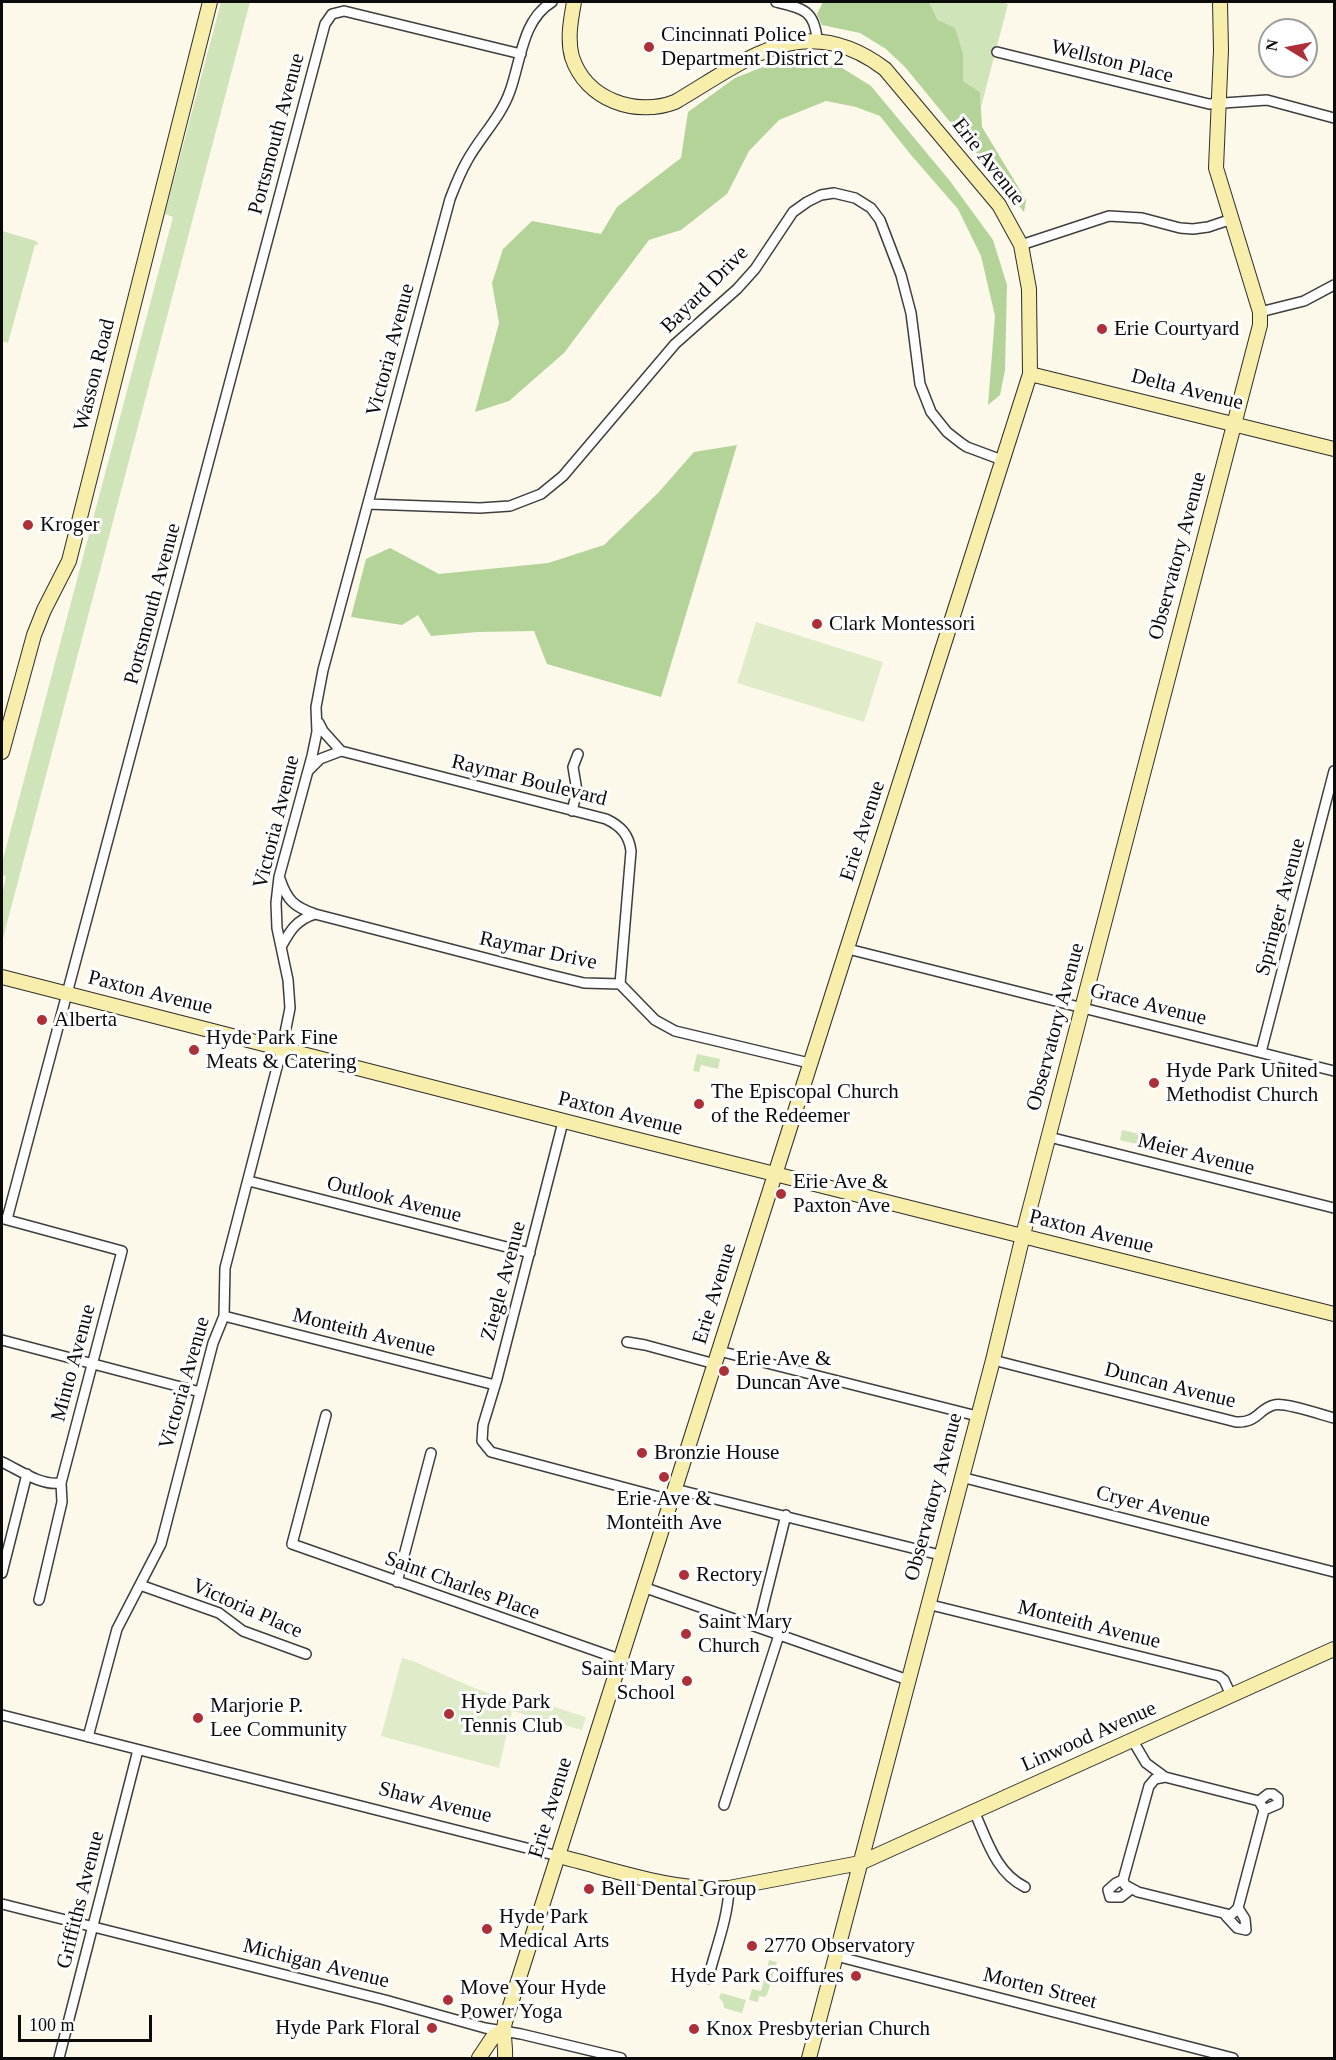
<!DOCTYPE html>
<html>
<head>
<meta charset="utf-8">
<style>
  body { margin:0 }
  #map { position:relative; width:1336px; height:2060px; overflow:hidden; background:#fdf9ea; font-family:"Times New Roman",serif }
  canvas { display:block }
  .frame { position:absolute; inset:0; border:3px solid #0b0b0b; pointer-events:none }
  .north { position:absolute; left:1258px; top:18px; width:60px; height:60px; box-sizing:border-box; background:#fff; border:2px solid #9d9d9d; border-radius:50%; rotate:280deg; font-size:16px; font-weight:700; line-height:24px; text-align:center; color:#0b0b0b }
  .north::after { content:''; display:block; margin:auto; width:21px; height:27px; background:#ad3038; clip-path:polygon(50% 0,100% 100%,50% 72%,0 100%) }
  .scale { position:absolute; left:18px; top:2015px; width:134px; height:27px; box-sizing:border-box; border:3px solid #0b0b0b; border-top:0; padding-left:8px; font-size:18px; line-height:21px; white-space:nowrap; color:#0b0b0b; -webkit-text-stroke:4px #fff; paint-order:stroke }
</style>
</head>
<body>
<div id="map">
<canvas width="1336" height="2060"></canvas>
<div class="frame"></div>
<div class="north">N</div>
<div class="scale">100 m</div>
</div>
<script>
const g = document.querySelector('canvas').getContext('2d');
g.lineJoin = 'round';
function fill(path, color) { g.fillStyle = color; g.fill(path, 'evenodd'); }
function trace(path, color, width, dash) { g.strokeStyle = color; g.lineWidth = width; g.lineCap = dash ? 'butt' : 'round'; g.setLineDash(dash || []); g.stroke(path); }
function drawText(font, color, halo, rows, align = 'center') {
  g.font = font + ' "Times New Roman",serif'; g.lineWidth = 6; g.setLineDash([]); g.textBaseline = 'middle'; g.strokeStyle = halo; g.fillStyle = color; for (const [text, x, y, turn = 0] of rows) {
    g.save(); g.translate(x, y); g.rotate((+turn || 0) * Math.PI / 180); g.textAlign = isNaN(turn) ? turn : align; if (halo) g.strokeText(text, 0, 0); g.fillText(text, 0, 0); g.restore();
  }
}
const green = new Path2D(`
  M 221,2 L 250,2 L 2,942 L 2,895 L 6,876 L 2,875 L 2,863 L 173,217 L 165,214 Z
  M 926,2 L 1002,2 L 1008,4 L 981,107 L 980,92 L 963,81 L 963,54 Z
  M 2,231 L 36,241 L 39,244 L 35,245 L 8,343 L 2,341 Z
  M 697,1054 L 720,1059 L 718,1069 L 701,1065 L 699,1072 L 693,1071 Z
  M 1122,1130 L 1152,1137 L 1150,1145 L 1141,1143 L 1140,1145 L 1120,1140 Z
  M 769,1960 L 777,1962 L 767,1995 L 765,1997 L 759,1996 L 758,2002 L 749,2000 L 752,1989 L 761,1991 Z
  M 721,1993 L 746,2000 L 742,2013 L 724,2008 L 723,2002 L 719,1998 Z`);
const forest = new Path2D(`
  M 823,2 L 926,2 L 929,3 L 938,20 L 955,28 L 963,54 L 963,81 L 980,92 L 982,127 L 1026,200 L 1024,212 L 905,67 L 886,49 L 860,33 L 822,25 L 817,14 Z
  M 778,61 L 816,61 L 839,66 L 871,86 L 950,181 L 993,240 L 1007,285 L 1005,370 L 1000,395 L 988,405 L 995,316 L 981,256 L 958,209 L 911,155 L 880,116 L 856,107 L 826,101 L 779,120 L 749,151 L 727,194 L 681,230 L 649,240 L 564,353 L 509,401 L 475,412 L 499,323 L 492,283 L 503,249 L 532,221 L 601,234 L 617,207 L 681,158 L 688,112 L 735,78 Z
  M 737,445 L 661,697 L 547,664 L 534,631 L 478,632 L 431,636 L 418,615 L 402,625 L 351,617 L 366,559 L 390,548 L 439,574 L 548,563 L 604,545 L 658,493 L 694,452 Z`);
const pitch = new Path2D(`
  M 756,622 L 883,662 L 864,722 L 737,683 Z
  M 402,1658 L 413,1661 L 472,1687 L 528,1708 L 532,1700 L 586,1717 L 582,1730 L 512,1711 L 499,1768 L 381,1736 Z`);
const street = new Path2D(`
  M 776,2 C 802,8 815,10 817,40
  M 997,52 L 1209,104 L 1267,100 L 1334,118
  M 1021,245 L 1109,216 L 1142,218 L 1180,228 L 1193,229 L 1208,227 L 1232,219
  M 1260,312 L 1304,301 L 1334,285
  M 368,504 L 480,508 L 510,506 L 541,494 L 563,476 L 675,344 L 737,289 L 755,269 L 793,212 L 807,202 L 821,195 L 834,193 L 855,198 L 871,208 L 880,220 L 901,275 L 911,313 L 920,384 L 931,412 L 947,432 L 961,443 L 967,447 L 1002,460
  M 319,723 L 323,731 L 341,751
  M 308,771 L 320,759 L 341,751 L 606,819 C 621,826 629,835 631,851 L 620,984
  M 572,811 L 577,791 L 573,767 L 578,754
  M 280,879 C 287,900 294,907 315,914 L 547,974 L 584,983 L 620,984 L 655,1020 L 675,1031 L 809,1063
  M 281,947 C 290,931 296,920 315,914
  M 848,949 L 1334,1071
  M 1261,1052 L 1334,771
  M 563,1122 L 497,1379 L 483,1425 L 482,1441 L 491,1452 L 671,1500
  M 1049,1137 L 1334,1208
  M 249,1181 L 530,1253
  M 4,1219 L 122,1251 L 61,1483 L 62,1502 L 39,1600
  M 7,1219 L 325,24 L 332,14 L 344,11 L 521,54
  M 224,1316 L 495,1385
  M 2,1340 L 200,1392
  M 627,1342 L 645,1345 L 715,1364
  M 719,1351 L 977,1416
  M 993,1360 L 1236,1422 C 1258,1423 1258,1409 1274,1405 C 1285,1402 1322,1415 1334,1418
  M 326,1415 L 292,1544 L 619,1659
  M 2,1462 C 19,1470 41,1486 61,1483
  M 961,1477 L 1334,1572
  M 675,1489 L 940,1555
  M 2,1573 L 27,1474
  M 397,1582 L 431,1453
  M 140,1585 L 219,1613 L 243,1631 L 306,1654
  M 643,1587 L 908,1680
  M 927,1604 L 1219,1676 L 1224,1680 L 1231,1695
  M 758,1627 L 786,1515
  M 2,1715 L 558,1856
  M 88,1737 L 117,1629 L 161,1544 L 213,1343 L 224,1316 L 225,1268 L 282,1048 L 290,1008 L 288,980 L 277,928 L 276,903 L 279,877 L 312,756 L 317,732 L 316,707 L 323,670 L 450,199 C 455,186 460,173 467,161 C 480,137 501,117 510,91 C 521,61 522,20 552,2
  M 1133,1741 L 1146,1763 L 1165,1777
  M 1165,1777 L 1259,1801 L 1264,1810 L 1238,1908 L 1231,1915 L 1138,1892 L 1125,1885 L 1123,1880 L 1149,1786 L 1155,1779 Z
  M 1259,1801 L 1268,1794 L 1273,1794 L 1278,1798 L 1278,1804 L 1264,1810
  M 724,1805 L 779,1635
  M 974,1811 C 987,1840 996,1873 1025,1887
  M 1123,1880 L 1116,1883 L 1108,1890 L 1110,1897 L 1121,1897 L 1130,1890
  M 2,1904 L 385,2000 L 485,2028 L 521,2034 L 621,2058
  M 1226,1916 L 1237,1928 L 1246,1930 L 1245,1919 L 1238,1908
  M 836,1956 L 1233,2058
  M 708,1979 C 715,1950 728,1919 729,1888
  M 59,2058 L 138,1750`);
const secondary = new Path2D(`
  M 1030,374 L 1334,449
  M 2,752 L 34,635 L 44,610 L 69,561 L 210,2
  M 2,977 C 445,1092 890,1204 1334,1314
  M 558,1856 C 612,1869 674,1892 729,1888 L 860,1863 L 1334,1649
  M 479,2058 L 493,2037 L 503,2030
  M 505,2058 C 506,2046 502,2033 505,2022 L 1030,374 L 1029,289 L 1021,245 L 999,205 L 885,69 C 804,8 747,60 675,102 C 636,117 586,100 572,57 C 567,39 571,19 574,2
  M 809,2058 L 993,1360 L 1025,1227 L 1260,325 L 1260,312 L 1216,168 L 1221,50 L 1220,2`);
const markers = [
  [649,47,6,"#ad3038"],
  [1102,329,6,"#ad3038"],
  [28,525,6,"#ad3038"],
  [817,624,6,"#ad3038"],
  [42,1020,6,"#ad3038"],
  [194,1050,6,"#ad3038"],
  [1154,1083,6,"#ad3038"],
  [699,1104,6,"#ad3038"],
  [781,1194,6,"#ad3038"],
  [724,1371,6,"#ad3038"],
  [642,1453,6,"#ad3038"],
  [664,1477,6,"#ad3038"],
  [684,1575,6,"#ad3038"],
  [686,1634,6,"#ad3038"],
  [687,1681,6,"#ad3038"],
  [449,1714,6,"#ad3038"],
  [198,1718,6,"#ad3038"],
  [589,1889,6,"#ad3038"],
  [487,1929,6,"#ad3038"],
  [752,1946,6,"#ad3038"],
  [856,1976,6,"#ad3038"],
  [448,2000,6,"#ad3038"],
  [432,2028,6,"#ad3038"],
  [694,2029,6,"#ad3038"]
];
const poiNames = [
  ["Cincinnati Police",661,35],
  ["Department District 2",661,59],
  ["Erie Courtyard",1114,329],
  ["Kroger",40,525],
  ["Clark Montessori",829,624],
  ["Alberta",54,1020],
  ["Hyde Park Fine",206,1038],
  ["Meats & Catering",206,1062],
  ["Hyde Park United",1166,1071],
  ["Methodist Church",1166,1095],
  ["The Episcopal Church",711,1092],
  ["of the Redeemer",711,1116],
  ["Erie Ave &",793,1182],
  ["Paxton Ave",793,1206],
  ["Erie Ave &",736,1359],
  ["Duncan Ave",736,1383],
  ["Bronzie House",654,1453],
  ["Erie Ave &",664,1499,"center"],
  ["Monteith Ave",664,1523,"center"],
  ["Rectory",696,1575],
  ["Saint Mary",698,1622],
  ["Church",698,1646],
  ["Saint Mary",675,1669,"right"],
  ["School",675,1693,"right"],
  ["Hyde Park",461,1702],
  ["Tennis Club",461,1726],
  ["Marjorie P.",210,1706],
  ["Lee Community",210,1730],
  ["Bell Dental Group",601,1889],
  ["Hyde Park",499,1917],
  ["Medical Arts",499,1941],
  ["2770 Observatory",764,1946],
  ["Hyde Park Coiffures",844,1976,"right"],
  ["Move Your Hyde",460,1988],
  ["Power Yoga",460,2012],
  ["Hyde Park Floral",420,2028,"right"],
  ["Knox Presbyterian Church",706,2029]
];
const streetNames = [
  ["Wellston Place",1112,62,14],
  ["Portsmouth Avenue",277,134,-75],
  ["Erie Avenue",988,162,52],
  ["Bayard Drive",705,290,-45],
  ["Victoria Avenue",391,350,-75],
  ["Wasson Road",95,375,-76],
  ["Delta Avenue",1187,390,14],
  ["Observatory Avenue",1178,556,-75],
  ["Portsmouth Avenue",153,604,-75],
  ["Raymar Boulevard",529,781,14],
  ["Victoria Avenue",277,822,-76],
  ["Erie Avenue",863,831,-72],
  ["Springer Avenue",1281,907,-75],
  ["Raymar Drive",538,951,12],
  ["Paxton Avenue",150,993,14],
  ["Grace Avenue",1148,1005,14],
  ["Observatory Avenue",1056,1027,-75],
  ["Paxton Avenue",620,1114,14],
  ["Meier Avenue",1196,1155,14],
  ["Outlook Avenue",394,1200,14],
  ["Paxton Avenue",1091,1232,14],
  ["Ziegle Avenue",504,1281,-75],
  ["Erie Avenue",715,1294,-73],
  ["Monteith Avenue",364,1333,14],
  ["Minto Avenue",74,1363,-75],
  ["Victoria Avenue",185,1383,-74],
  ["Duncan Avenue",1170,1386,14],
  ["Observatory Avenue",934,1497,-75],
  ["Cryer Avenue",1153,1507,14],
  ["Saint Charles Place",462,1586,20],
  ["Victoria Place",247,1609,24],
  ["Monteith Avenue",1089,1625,14],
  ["Linwood Avenue",1089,1737,-24],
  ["Shaw Avenue",435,1803,14],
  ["Erie Avenue",551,1808,-73],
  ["Griffiths Avenue",81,1900,-76],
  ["Michigan Avenue",316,1964,14],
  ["Morten Street",1040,1989,14]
];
fill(green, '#cfe4b8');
fill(forest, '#b3d399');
fill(pitch, '#e0ecc9');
trace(street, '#3e3e3e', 12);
trace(secondary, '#2d2d2d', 16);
trace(street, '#fff', 9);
trace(secondary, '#f7eeab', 14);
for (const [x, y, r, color] of markers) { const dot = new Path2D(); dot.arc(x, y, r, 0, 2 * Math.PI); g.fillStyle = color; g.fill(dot); trace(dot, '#fff', 2); }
drawText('21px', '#0b0b0b', '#fff', poiNames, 'left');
drawText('21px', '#0b0b0b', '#fff', streetNames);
</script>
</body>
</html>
